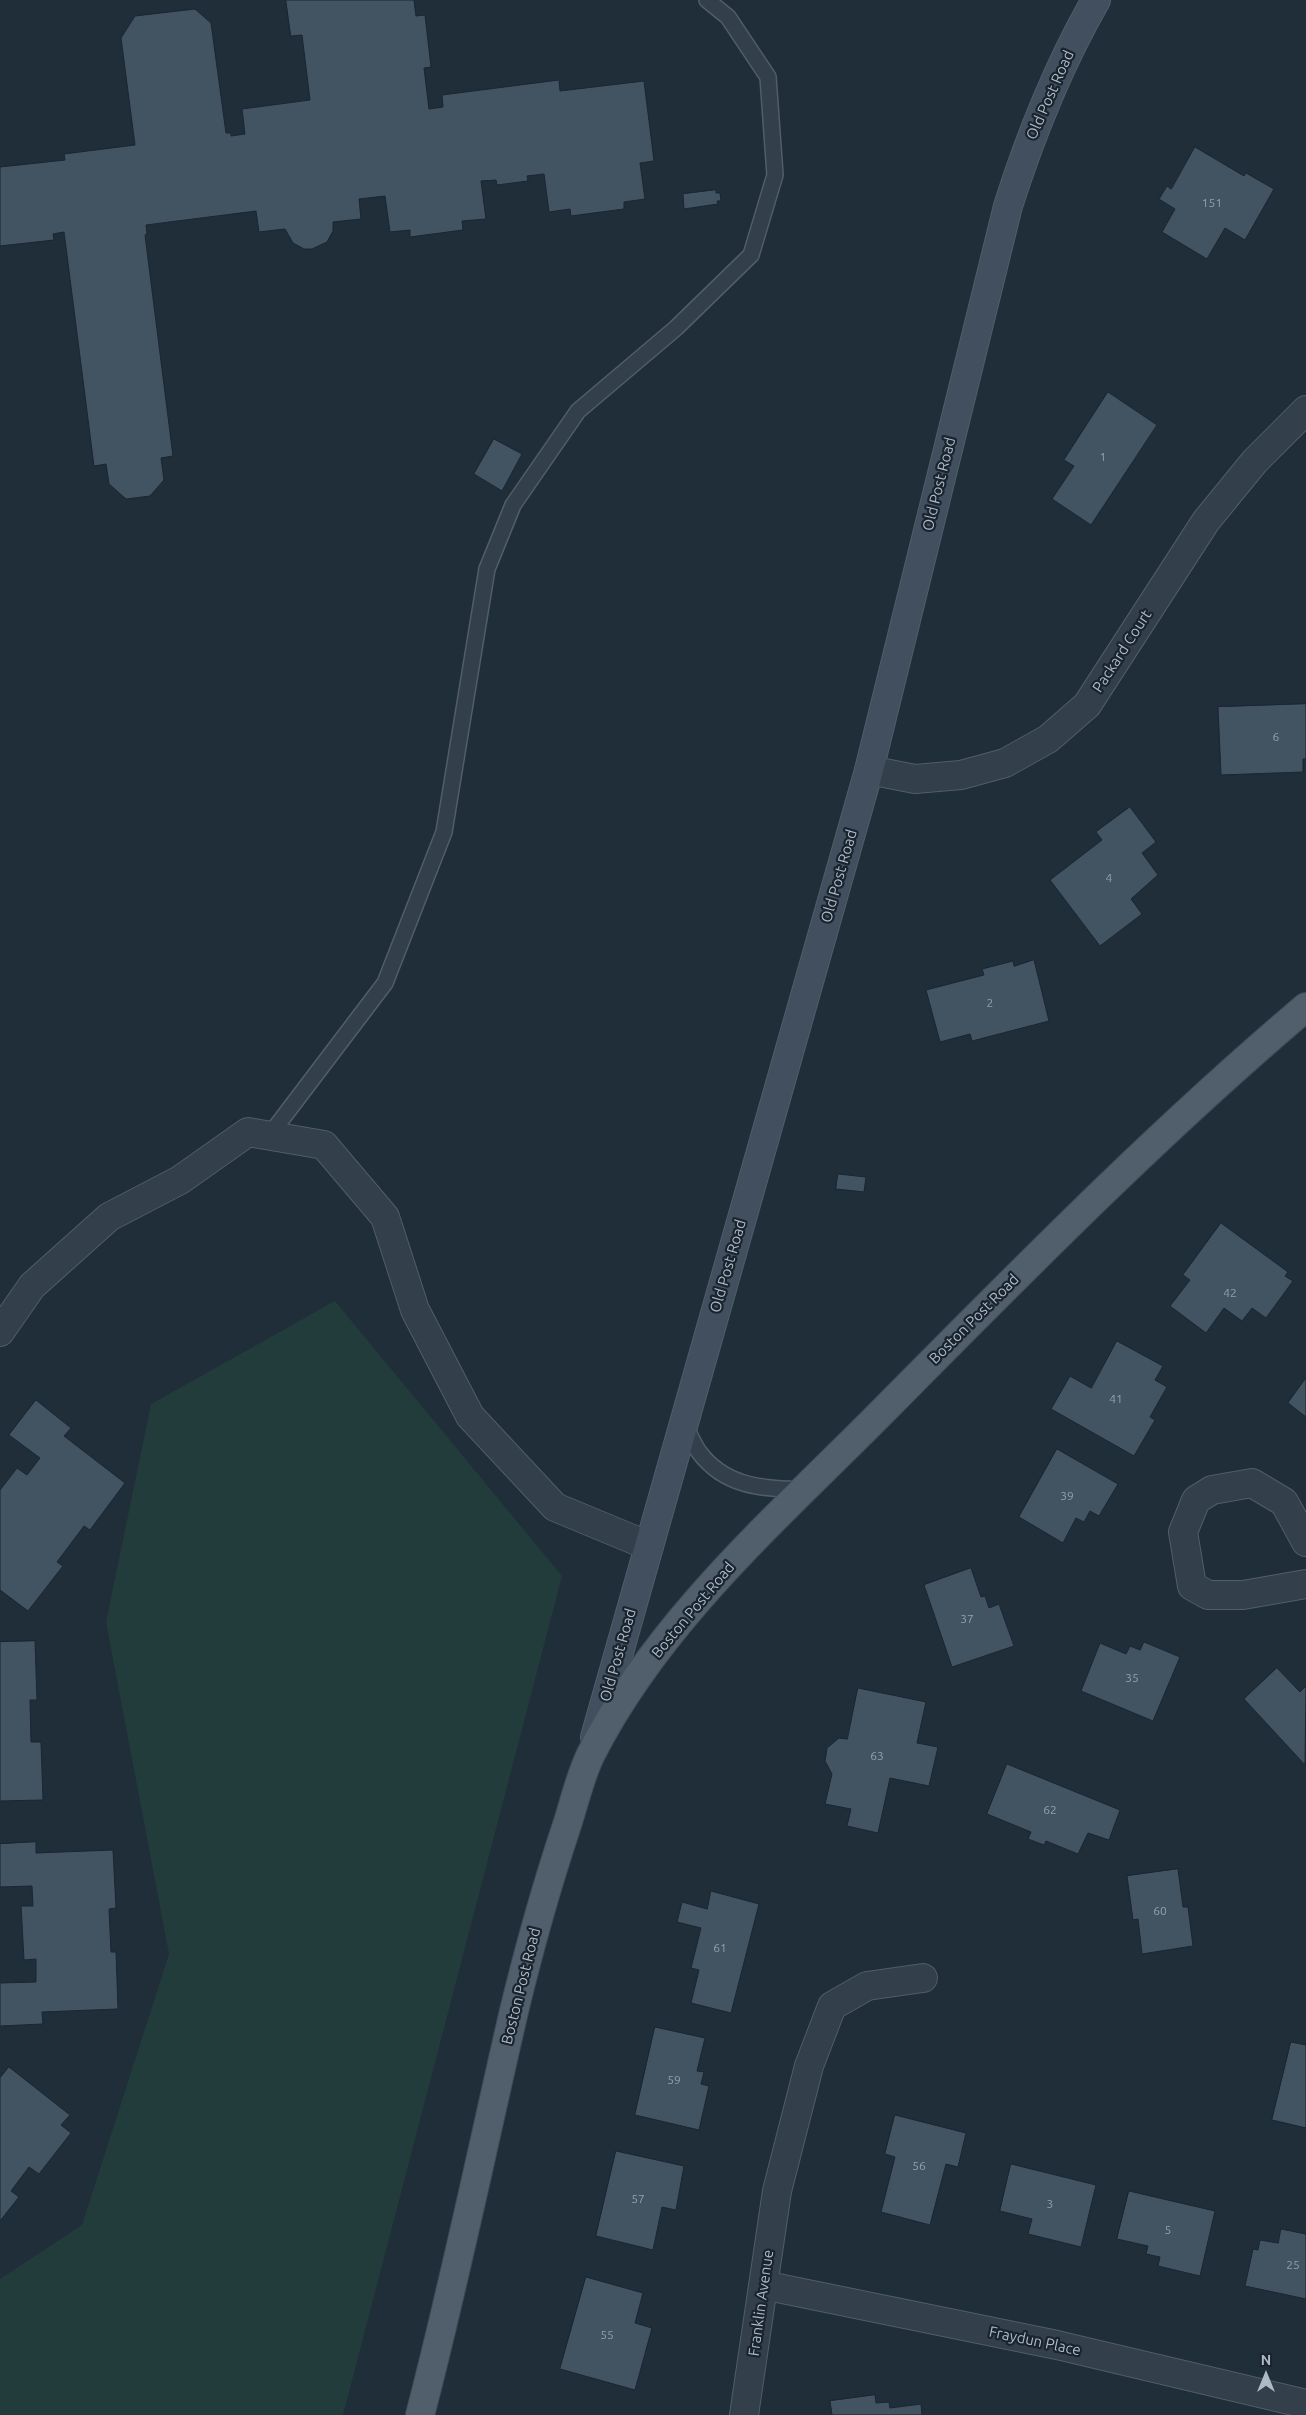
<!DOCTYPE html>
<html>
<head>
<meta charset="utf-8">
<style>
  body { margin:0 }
  #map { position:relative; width:1306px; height:2415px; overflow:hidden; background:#202e3a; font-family:Ubuntu,sans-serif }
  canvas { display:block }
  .north { position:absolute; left:1241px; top:2350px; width:50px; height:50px; -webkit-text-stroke:4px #19242f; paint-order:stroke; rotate:0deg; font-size:14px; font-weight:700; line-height:20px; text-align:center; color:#aebac7 }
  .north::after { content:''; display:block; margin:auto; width:18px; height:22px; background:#aebac7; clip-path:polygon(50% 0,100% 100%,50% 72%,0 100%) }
</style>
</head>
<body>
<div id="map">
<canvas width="1306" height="2415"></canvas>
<div class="north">N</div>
</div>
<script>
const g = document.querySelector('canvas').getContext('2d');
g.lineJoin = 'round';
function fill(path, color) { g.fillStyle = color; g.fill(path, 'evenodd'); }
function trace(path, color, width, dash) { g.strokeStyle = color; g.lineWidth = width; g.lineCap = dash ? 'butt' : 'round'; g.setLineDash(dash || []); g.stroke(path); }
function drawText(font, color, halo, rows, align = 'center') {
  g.font = font + ' Ubuntu,sans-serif'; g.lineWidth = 4.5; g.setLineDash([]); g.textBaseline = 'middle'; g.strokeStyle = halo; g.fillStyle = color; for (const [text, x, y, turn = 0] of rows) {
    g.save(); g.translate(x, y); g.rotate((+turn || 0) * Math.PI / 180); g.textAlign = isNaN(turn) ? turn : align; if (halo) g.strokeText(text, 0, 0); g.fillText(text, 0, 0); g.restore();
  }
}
const green = new Path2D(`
  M 335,1301 L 562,1576 L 343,2415 L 0,2415 L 0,2279 L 82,2225 L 169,1954 L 106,1622 L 151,1404 Z`);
const building = new Path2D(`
  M 286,0 L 414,0 L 416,16 L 425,15 L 431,67 L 424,68 L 429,109 L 443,107 L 442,95 L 559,80 L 560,91 L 644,81 L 654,161 L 640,163 L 645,199 L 624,202 L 624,209 L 571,216 L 570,209 L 549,212 L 544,174 L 527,176 L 528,181 L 497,185 L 496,180 L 481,181 L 486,219 L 462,221 L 463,230 L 410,237 L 410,230 L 390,232 L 385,196 L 359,199 L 361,219 L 333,222 L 333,231 L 327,242 L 312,249 L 304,249 L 293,243 L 285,229 L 259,232 L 256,211 L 146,225 L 147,234 L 145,235 L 173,456 L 161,458 L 164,480 L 150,496 L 126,499 L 109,484 L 106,464 L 94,466 L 64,232 L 53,234 L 54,240 L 0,246 L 0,167 L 65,160 L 64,154 L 135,145 L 121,38 L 135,16 L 195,9 L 211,23 L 226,133 L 231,133 L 231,136 L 245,134 L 242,109 L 310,100 L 302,35 L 291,36 Z
  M 1195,147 L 1244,176 L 1246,173 L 1274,189 L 1245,240 L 1225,228 L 1207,259 L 1162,232 L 1175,209 L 1159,199 L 1167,186 L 1171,189 Z
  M 716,190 L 716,193 L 720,193 L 721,201 L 717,201 L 718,204 L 684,209 L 683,194 Z
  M 1108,392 L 1157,425 L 1091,525 L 1052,499 L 1074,466 L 1064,460 Z
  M 494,439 L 522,454 L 502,491 L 474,474 Z
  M 1306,704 L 1306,759 L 1303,759 L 1303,772 L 1221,775 L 1218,707 Z
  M 1130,807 L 1156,842 L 1142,853 L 1158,875 L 1131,899 L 1142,914 L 1100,946 L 1050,880 L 1102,840 L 1096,832 Z
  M 1034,960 L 1049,1021 L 972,1041 L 970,1034 L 940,1042 L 926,990 L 984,975 L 982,969 L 1013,961 L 1014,966 Z
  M 838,1174 L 866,1177 L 864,1192 L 836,1189 Z
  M 1221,1223 L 1288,1272 L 1285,1276 L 1293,1281 L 1266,1318 L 1252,1308 L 1242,1321 L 1224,1308 L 1206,1333 L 1170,1306 L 1190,1280 L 1183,1275 Z
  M 1117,1341 L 1163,1366 L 1155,1380 L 1167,1387 L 1150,1417 L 1155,1420 L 1134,1456 L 1051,1409 L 1070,1376 L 1091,1388 Z
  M 1306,1378 L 1306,1417 L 1288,1403 Z
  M 36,1400 L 71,1428 L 64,1436 L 125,1483 L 90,1530 L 84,1526 L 57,1562 L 63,1566 L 28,1611 L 0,1590 L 0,1490 L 17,1468 L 27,1475 L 40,1458 L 9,1435 Z
  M 1057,1449 L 1118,1484 L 1099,1516 L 1090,1511 L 1084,1522 L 1076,1518 L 1063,1543 L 1019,1517 Z
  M 971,1568 L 981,1597 L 985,1596 L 989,1608 L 999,1604 L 1014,1646 L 952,1667 L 924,1585 Z
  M 35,1641 L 37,1700 L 30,1700 L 31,1742 L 41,1742 L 43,1800 L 0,1801 L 0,1642 Z
  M 1144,1642 L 1180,1657 L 1153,1721 L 1081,1691 L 1100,1643 L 1126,1654 L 1130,1646 L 1140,1650 Z
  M 1277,1668 L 1300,1692 L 1305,1687 L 1306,1688 L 1305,1765 L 1244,1699 Z
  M 858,1688 L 926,1702 L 917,1743 L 938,1747 L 929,1786 L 890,1778 L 878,1833 L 847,1826 L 851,1809 L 825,1804 L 832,1774 L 825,1761 L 827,1748 L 839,1738 L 847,1739 Z
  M 1007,1764 L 1120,1810 L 1109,1840 L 1088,1833 L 1078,1854 L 1046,1841 L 1044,1845 L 1028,1839 L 1031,1832 L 987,1814 Z
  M 36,1842 L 36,1853 L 113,1850 L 116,1908 L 109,1909 L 111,1952 L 116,1952 L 118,2009 L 42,2012 L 43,2024 L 0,2026 L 0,1983 L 36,1982 L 36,1959 L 24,1960 L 21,1906 L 33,1906 L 32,1886 L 0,1887 L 0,1844 Z
  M 1178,1869 L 1183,1907 L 1188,1907 L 1193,1946 L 1142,1954 L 1138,1919 L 1133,1920 L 1127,1876 Z
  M 711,1891 L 759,1904 L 731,2013 L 691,2003 L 699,1970 L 691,1968 L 701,1928 L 677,1922 L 682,1902 L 707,1909 Z
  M 655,2027 L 705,2038 L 697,2071 L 704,2072 L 701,2084 L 709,2086 L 699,2130 L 635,2115 Z
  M 1291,2042 L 1306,2045 L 1306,2128 L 1272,2120 Z
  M 9,2067 L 70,2115 L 61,2125 L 71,2133 L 39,2174 L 29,2167 L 11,2191 L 19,2197 L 0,2221 L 0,2078 Z
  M 895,2115 L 966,2133 L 958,2167 L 946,2164 L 930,2225 L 881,2212 L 895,2157 L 885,2154 Z
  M 616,2151 L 684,2166 L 676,2210 L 662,2207 L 653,2250 L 596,2236 Z
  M 1011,2164 L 1096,2185 L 1081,2247 L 1028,2234 L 1032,2219 L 1000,2211 Z
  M 1129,2191 L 1215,2211 L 1200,2276 L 1158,2266 L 1160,2257 L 1146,2254 L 1148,2246 L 1117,2239 Z
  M 1281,2229 L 1306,2234 L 1306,2299 L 1245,2286 L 1253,2249 L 1258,2250 L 1260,2240 L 1278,2243 Z
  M 586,2277 L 643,2293 L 635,2323 L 652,2328 L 635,2390 L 560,2369 Z
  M 875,2395 L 876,2403 L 889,2402 L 890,2408 L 921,2404 L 922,2415 L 832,2415 L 830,2401 Z`);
const lane = new Path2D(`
  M 269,1136 L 385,983 L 444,832 L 487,569 L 513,505 L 578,411 L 676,328 L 751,255 L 775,175 L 768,77 L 728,17 L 707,0
  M 684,1424 C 689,1433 693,1443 699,1452 C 726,1488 763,1488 804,1490`);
const street = new Path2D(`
  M 869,770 L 915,779 L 961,775 L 1005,763 L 1048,739 L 1087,705 L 1206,521 L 1255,461 L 1306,410
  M 0,1332 L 32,1286 L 109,1217 L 180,1180 L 248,1132 L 324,1145 L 385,1217 L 415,1310 L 470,1416 L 555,1507 L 649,1546
  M 1306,1542 L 1284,1502 L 1252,1483 L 1212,1490 L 1196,1500 L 1183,1532 L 1192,1586 L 1208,1595 L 1243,1595 L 1306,1584
  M 763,2285 L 1057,2345 L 1306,2404
  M 744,2415 L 777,2191 L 809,2066 L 832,2006 L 867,1986 L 923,1978`);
const secondary = new Path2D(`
  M 595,1737 L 869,770 L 1008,206 C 1031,134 1058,66 1096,0`);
const primary = new Path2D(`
  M 420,2415 C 455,2281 483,2145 514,2011 C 529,1949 546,1888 566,1828 C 574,1804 580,1776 591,1754 C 659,1620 777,1518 881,1413 C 1019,1274 1157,1133 1306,1007`);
const numberNames = [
  ["151",1212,203],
  ["1",1103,457],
  ["6",1276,737],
  ["4",1109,878],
  ["2",990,1003],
  ["42",1230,1293],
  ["41",1116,1399],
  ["39",1067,1496],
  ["37",967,1619],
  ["35",1132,1678],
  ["63",877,1756],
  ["62",1050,1810],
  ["60",1160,1911],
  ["61",720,1948],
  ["59",674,2080],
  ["56",919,2166],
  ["57",638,2199],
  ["3",1050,2204],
  ["5",1168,2230],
  ["25",1293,2265],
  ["55",607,2335]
];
const streetNames = [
  ["Old Post Road",1050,95,-66],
  ["Old Post Road",939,484,-76],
  ["Packard Court",1122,651,-57],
  ["Old Post Road",839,876,-74],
  ["Old Post Road",728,1266,-74],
  ["Boston Post Road",974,1319,-45],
  ["Boston Post Road",693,1610,-50],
  ["Old Post Road",618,1655,-74],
  ["Boston Post Road",521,1986,-76],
  ["Franklin Avenue",761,2303,-82],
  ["Fraydun Place",1035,2341,12]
];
fill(green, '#223b3b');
fill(building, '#425362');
trace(building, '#1b2631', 1);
trace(lane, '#515d68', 18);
trace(street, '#515d68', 30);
trace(secondary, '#515d68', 30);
trace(primary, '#404b57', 30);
trace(lane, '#333f4b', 15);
trace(street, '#333f4b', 28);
trace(secondary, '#414f5e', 28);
trace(primary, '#515e6b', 28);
drawText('12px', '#93a0ae', null, numberNames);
drawText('15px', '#aebac7', '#19242f', streetNames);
</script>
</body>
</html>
